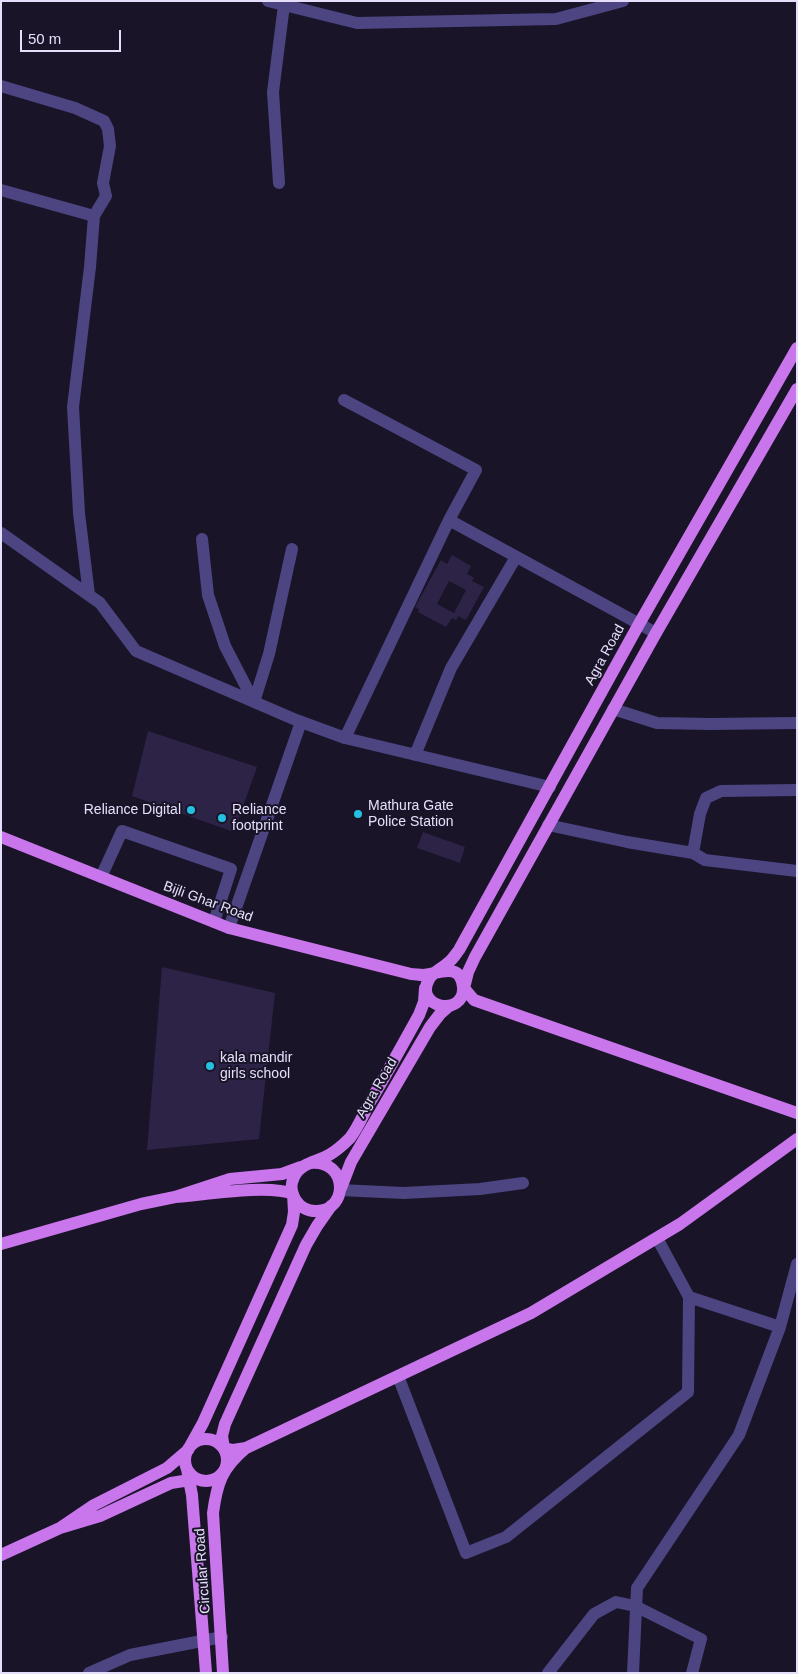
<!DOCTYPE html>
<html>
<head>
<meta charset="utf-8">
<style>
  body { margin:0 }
  #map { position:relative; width:798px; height:1674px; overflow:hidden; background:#191428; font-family:Helvetica,sans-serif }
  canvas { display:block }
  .frame { position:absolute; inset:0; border:2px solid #e5dffb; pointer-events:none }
  .scale { position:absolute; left:20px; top:30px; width:101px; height:22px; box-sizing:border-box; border:2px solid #e5dffb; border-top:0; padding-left:6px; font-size:15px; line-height:18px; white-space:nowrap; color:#e5dffb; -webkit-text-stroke:4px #191428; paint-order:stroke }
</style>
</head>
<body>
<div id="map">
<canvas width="798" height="1674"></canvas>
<div class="frame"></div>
<div class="scale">50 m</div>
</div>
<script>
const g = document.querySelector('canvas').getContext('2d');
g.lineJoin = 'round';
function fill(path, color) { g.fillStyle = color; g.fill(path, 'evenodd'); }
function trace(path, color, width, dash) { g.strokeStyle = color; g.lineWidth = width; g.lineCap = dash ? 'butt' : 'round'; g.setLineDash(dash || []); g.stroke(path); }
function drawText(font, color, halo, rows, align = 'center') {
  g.font = font + ' Helvetica,sans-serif'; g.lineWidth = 4; g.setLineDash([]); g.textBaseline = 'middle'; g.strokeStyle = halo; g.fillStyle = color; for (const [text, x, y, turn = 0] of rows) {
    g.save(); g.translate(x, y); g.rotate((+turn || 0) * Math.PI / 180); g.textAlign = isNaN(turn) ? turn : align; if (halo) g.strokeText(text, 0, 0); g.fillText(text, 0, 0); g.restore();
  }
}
const building = new Path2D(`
  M 452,555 L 471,566 L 467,574 L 474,578 L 472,581 L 484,587 L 466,620 L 458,616 L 456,620 L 452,618 L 446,627 L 418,612 L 419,609 L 415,607 L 441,560 L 447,564 ZM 449,581 L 466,590 L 454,613 L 437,604 Z
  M 148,731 L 257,767 L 234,832 L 132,796 Z
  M 423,832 L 465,847 L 460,863 L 417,848 Z
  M 162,967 L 275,993 L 259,1139 L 147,1150 Z`);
const minor = new Path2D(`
  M 268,1 L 357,23 L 556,19 L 623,1
  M 1,86 L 75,108 L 104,121 L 108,129 L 110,146 L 103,183 L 106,196 L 94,216 L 90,267 L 73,407 L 79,513 L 89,595
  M 279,183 L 273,92 L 284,5
  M 1,190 L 94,216
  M 449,520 L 656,633
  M 1,533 L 100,603 L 136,651 L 296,720 L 345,738 L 449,520 L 476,470 L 344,400
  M 202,539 L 208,595 L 225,646 L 254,702 L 269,654 L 292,549
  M 613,709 L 657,723 L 710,724 L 797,723
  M 345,738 L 550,787
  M 415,755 L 451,668 L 516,557
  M 548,825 L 627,842 L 693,853 L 705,860 L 797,871
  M 693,853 L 700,814 L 706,798 L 721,791 L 797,790
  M 101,877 L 122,831 L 231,869 L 214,922
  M 229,928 L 301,722
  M 340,1190 L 404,1193 L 480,1189 L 523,1183
  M 689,1297 L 780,1327
  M 398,1376 L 466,1553 L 506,1537 L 688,1392 L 689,1297 L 657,1238
  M 89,1673 L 130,1655 L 222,1637
  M 548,1673 L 594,1614 L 616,1602 L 635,1606 L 701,1639 L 692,1673
  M 633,1673 L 637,1588 L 739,1435 L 780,1327 L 797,1264`);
const major = new Path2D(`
  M 797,389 L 656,633 L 475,957 L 468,972 L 464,988 L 474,1000 L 797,1113
  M 1,837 L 229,928 L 411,974 C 415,974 419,975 423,975 C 437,974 461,961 463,987 C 465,1018 413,1008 429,979 C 433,972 443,968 449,962 C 453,959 456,954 459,950 L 639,624 L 797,348
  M 311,1163 C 348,1160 349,1210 317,1211 C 299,1212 286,1193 294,1177 C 300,1163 317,1162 329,1155 C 336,1151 344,1144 350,1138 C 358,1128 364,1113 370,1102 C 387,1073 403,1044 419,1015 L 424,1002 L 425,988
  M 341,1188 L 351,1162 L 430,1027 L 440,1014 L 449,1006
  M 1,1244 L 141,1204 L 175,1197 L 230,1179 L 282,1174 L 301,1167
  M185 1460a21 21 0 1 1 42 0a21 21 0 1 1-42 0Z
  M 246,1448 L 233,1450 L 224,1448 L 222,1436 L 225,1424 L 306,1245 L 317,1226 L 331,1206
  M 187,1469 L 192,1495 L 206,1673
  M 60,1528 L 94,1505 L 167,1468 L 188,1450 L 203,1423 L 292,1225 L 294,1212 L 293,1194 C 268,1184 204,1195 175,1197
  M 1,1555 L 60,1528 L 100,1516 L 171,1483 L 196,1479
  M 223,1673 L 213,1513 C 217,1483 222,1468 246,1448 L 531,1313 L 680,1224 L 797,1139`);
const markers = [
  [191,810,5,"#25c0e1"],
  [358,814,5,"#25c0e1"],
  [222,818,5,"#25c0e1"],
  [210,1066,5,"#25c0e1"]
];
const streetNames = [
  ["Agra Road",605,655,-61],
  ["Bijli Ghar Road",208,902,20],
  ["Agra Road",377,1088,-60],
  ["Circular Road",203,1571,-94]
];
const poiNames = [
  ["Mathura Gate",368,806],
  ["Police Station",368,822],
  ["Reliance Digital",181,810,"right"],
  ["Reliance",232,810],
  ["footprint",232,826],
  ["kala mandir",220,1058],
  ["girls school",220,1074]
];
fill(building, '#2d2346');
trace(minor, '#4c4581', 12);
trace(major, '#c975ec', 12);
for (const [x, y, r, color] of markers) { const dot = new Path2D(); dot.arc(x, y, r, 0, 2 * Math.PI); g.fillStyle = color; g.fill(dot); trace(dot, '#191428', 2); }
drawText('14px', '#e5dffb', '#191428', streetNames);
drawText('14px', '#e5dffb', '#191428', poiNames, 'left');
</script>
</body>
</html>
